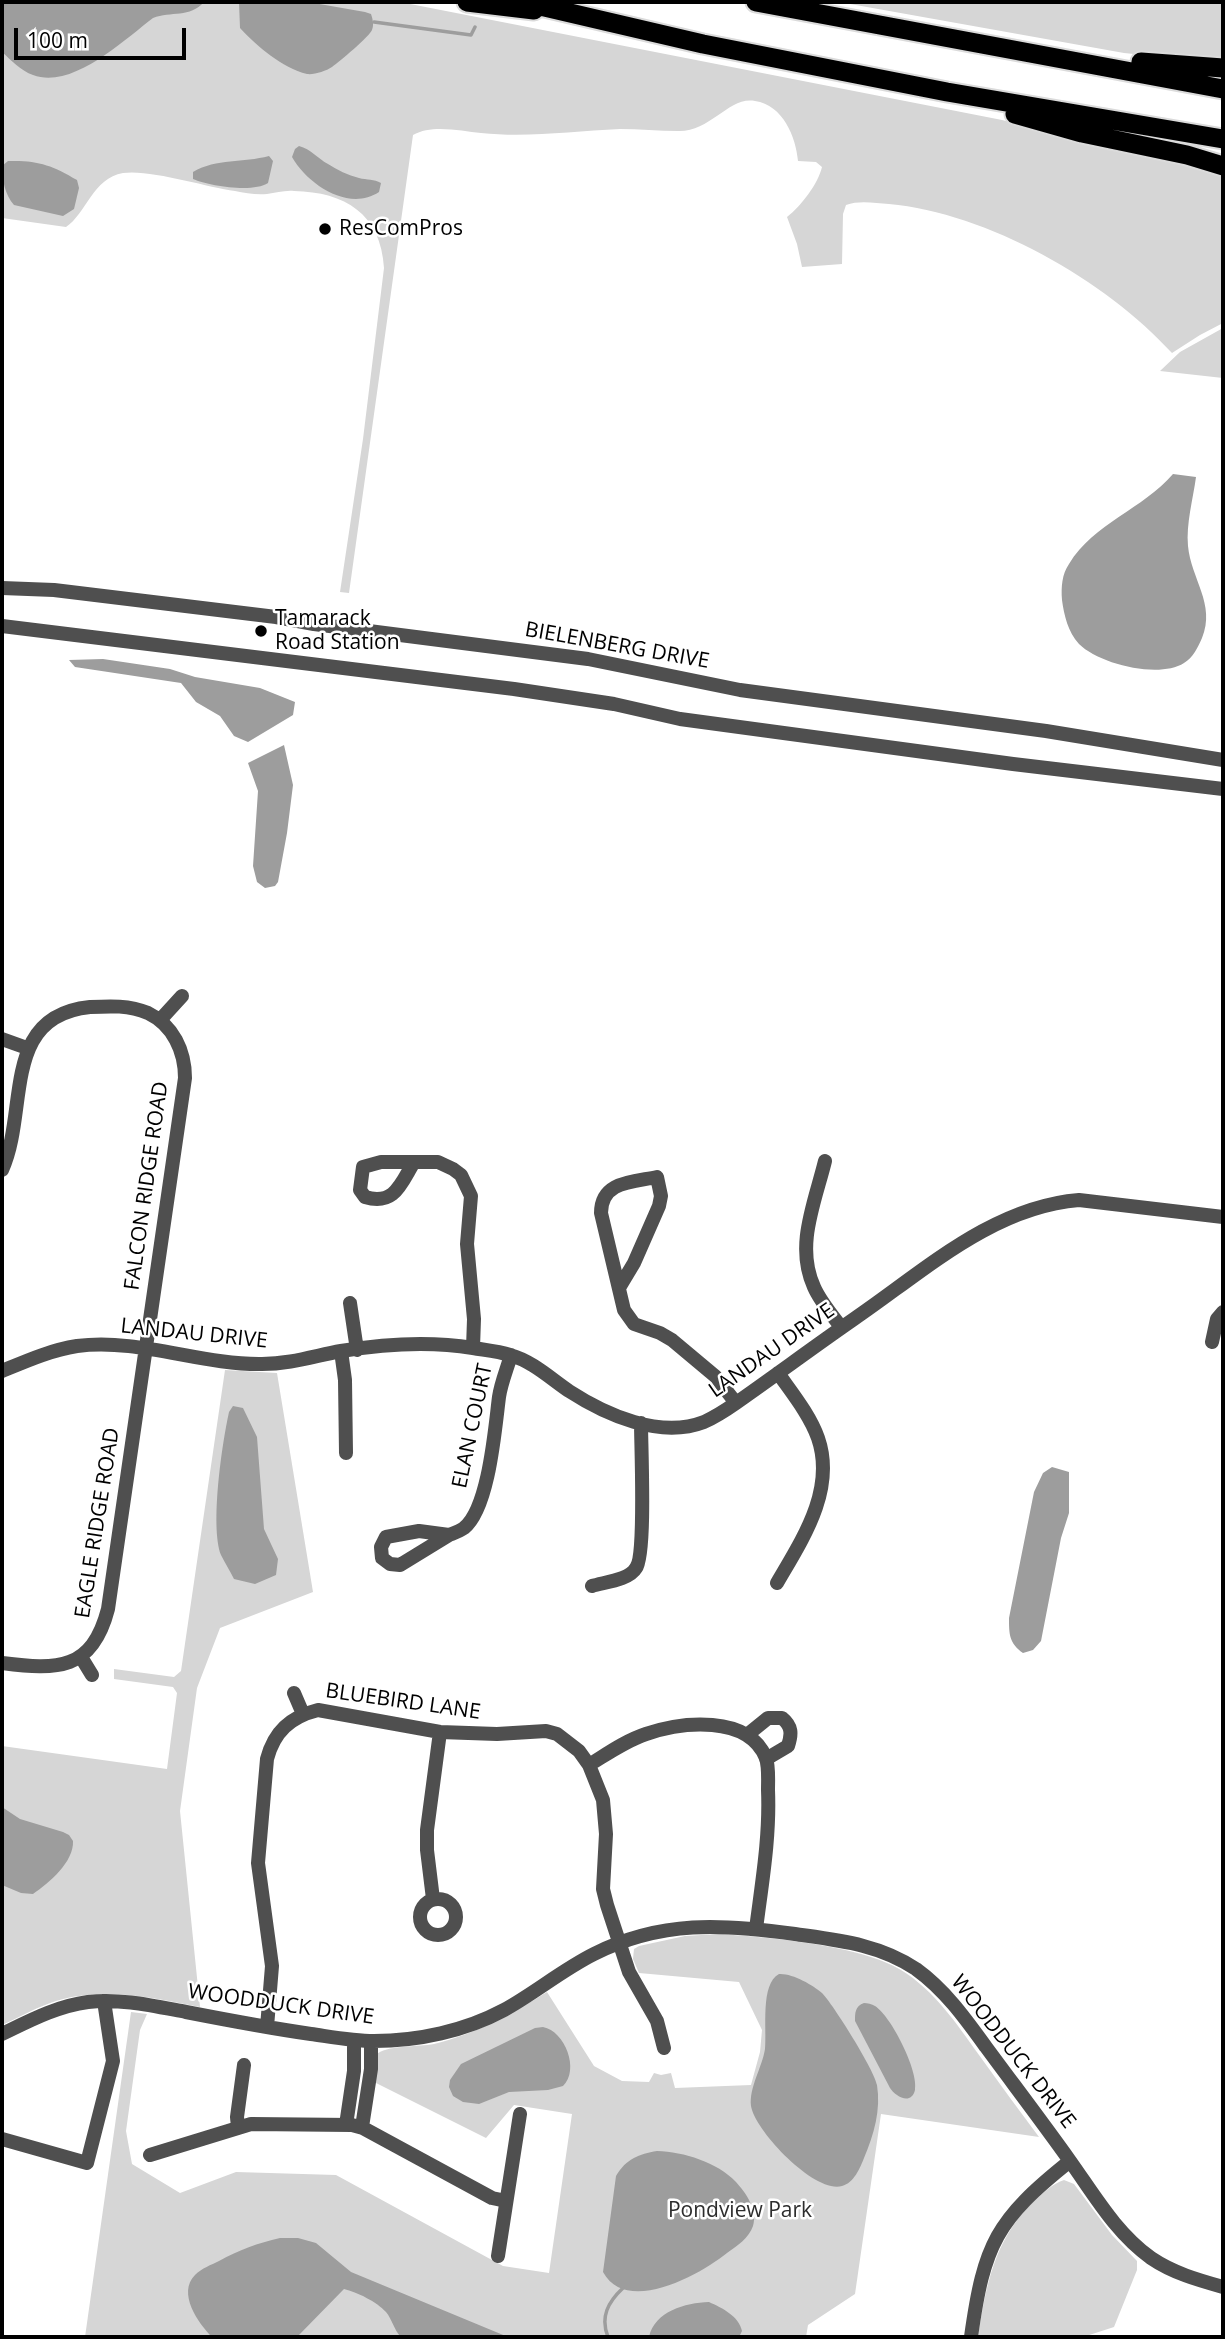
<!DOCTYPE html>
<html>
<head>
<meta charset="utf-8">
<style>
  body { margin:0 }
  #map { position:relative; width:1225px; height:2339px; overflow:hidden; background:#fff; font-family:"Open Sans",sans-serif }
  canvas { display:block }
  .frame { position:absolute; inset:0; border:4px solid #000; pointer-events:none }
  .scale { position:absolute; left:14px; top:28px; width:172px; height:32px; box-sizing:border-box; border:4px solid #000; border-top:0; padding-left:9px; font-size:21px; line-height:24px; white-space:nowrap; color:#000; -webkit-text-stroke:5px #fff; paint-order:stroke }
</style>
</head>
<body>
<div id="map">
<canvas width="1225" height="2339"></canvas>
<div class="frame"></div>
<div class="scale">100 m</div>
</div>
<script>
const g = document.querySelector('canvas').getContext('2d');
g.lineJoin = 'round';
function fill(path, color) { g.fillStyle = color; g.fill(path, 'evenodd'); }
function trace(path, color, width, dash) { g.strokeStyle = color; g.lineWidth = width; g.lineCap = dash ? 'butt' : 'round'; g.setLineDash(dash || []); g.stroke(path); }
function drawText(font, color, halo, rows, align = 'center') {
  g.font = font + ' "Open Sans",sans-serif'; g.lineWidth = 5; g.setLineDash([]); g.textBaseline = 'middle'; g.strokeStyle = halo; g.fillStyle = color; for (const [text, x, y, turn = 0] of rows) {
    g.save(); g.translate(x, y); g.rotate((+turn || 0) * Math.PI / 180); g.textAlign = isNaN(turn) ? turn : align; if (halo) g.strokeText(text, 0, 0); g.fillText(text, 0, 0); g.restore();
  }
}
const green = new Path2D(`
  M 2,2 L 400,2 L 1002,120 L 1194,168 L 1223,177 L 1223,323 L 1200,335 L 1172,353 C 1106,280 987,213 889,204 C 875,203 859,200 846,205 L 843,214 L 842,264 L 802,267 L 797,244 L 787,217 C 801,206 818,184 822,167 L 816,162 L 798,161 C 796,137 783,105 755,101 C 729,96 711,132 678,131 C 659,131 639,129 620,129 C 573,131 527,138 481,133 C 461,131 432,124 413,135 L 349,593 L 340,592 L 363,439 L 384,268 C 381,214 345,192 294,191 C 285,190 276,193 267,194 C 256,195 245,193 235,191 C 206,187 150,169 123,173 C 93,178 86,214 66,227 L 2,218 Z
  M 839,2 L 1223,2 L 1223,63 L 1124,53 Z
  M 1223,328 L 1223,378 L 1160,371 L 1180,352 Z
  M 225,1370 L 277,1373 L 313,1592 L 220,1628 L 197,1688 L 180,1811 L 200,2007 C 153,1998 104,1986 56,2001 C 37,2007 20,2017 2,2025 L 2,1746 L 167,1769 L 177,1693 L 173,1687 L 114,1679 L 114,1669 L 174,1677 L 181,1671 Z
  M 719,1934 C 766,1937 861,1945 901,1970 C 935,1991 956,2023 979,2055 C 999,2083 1019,2110 1039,2137 L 881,2114 L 855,2294 L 808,2325 L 806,2337 L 85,2337 L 131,2012 L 147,2014 L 140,2030 L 126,2131 L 132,2164 L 180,2193 L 236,2172 L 336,2175 L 503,2266 L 549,2273 L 572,2114 L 514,2105 L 486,2138 L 374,2082 L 376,2055 C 385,2045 419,2047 434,2044 C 476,2034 511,2014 547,1992 L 594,2066 L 622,2081 L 649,2082 L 654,2073 L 661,2075 L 671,2073 L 675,2088 L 751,2085 L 760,2052 L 762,2030 L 739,1982 L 639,1973 L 633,1959 L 634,1949 L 639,1946 L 685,1936 Z
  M 1064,2180 L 1074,2184 L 1112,2235 L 1137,2261 L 1137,2270 L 1114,2327 L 1083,2337 L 978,2337 C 986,2286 994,2240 1033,2202 C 1042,2194 1052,2184 1064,2180 Z`);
const water = new Path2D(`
  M 2,2 L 204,2 C 190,18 171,11 153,18 C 124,40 72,90 33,75 C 21,71 11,60 2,52 Z
  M 239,2 L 308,2 L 365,12 L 371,14 C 373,20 374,25 372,30 C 370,36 339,62 332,67 C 326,71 314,75 307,74 C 282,68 257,46 240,28 Z
  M 299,146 C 311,149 317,158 328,164 C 337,170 348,175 359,178 C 367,180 374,179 381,183 L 379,192 C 349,212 308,185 292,157 L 295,149 Z
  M 269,156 L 273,161 L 268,183 C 253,193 209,186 193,179 L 193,172 C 217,158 243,163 269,156 Z
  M 8,161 C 37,160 52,165 77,180 L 79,188 L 74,209 L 63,216 L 14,205 C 5,195 2,179 2,166 Z
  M 1173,474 L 1196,477 C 1193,499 1186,524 1188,546 C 1191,579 1216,604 1202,638 C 1198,647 1193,658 1184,663 C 1159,679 1099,664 1079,644 C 1068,632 1064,615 1062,600 C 1061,587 1062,574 1069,564 C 1094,523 1143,509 1173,474 Z
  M 103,659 L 170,669 L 195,677 L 260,688 L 295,702 L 293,715 L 248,742 L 234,736 L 220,716 L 196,702 L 181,683 L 75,667 L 69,660 Z
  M 284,745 L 293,785 L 287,833 L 278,882 L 275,886 L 265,888 L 257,882 L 253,866 L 258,791 L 248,763 Z
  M 233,1406 L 243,1408 L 257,1437 L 264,1529 L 278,1559 L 276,1575 L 255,1584 L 234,1579 C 230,1571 225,1563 221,1555 C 210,1525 222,1444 229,1412 Z
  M 1052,1467 L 1069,1472 L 1069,1513 L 1061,1538 L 1041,1641 L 1033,1650 L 1023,1653 C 1009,1643 1009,1634 1009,1618 L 1034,1492 L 1043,1473 Z
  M 2,1807 L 20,1819 L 63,1832 L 69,1835 L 73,1841 C 74,1862 49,1883 33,1894 L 21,1893 L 2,1885 Z
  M 779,1974 C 792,1973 813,1985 822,1993 C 833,2004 875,2071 877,2085 C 881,2110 874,2134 864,2158 C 860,2168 854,2183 842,2186 C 815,2194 755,2131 751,2106 C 749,2087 762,2068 765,2049 C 767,2029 760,1984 779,1974 Z
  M 864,2003 C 867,2003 872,2004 875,2006 C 891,2016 919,2071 915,2090 C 911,2106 895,2096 890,2088 L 855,2021 C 855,2013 855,2006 864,2003 Z
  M 543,2027 C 565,2031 580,2070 563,2086 L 548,2090 L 509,2092 L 479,2104 L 463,2102 L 453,2096 L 449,2087 L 450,2080 L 461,2064 L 535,2028 Z
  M 657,2151 C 684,2152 717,2162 736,2182 C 746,2193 758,2210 753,2226 C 749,2238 737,2246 727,2253 C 701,2274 627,2316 603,2272 L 616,2176 C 626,2159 639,2154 657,2151 Z
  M 280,2238 L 298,2238 L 316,2243 L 351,2272 L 508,2337 L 401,2337 C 394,2330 392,2319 386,2312 C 377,2302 357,2292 344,2289 L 297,2337 L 212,2337 C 198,2323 177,2293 195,2275 C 202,2268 211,2265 219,2261 C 239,2250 258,2243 280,2238 Z
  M 709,2302 C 722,2308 739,2316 742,2331 L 739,2337 L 649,2337 C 655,2311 685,2303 709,2302 Z`);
const stream = new Path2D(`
  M 374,22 L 471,35 L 475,27
  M 608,2337 C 600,2317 608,2302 623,2288`);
const minor = new Path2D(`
  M 2,588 L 54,590 L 276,617 L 314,624 L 588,659 L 740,690 L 1046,731 L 1223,760
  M 2,626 L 514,689 L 614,704 L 680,719 L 1013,764 L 1223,789
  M 161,1019 L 182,996
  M 2,1039 L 27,1048
  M 825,1161 C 815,1202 795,1246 814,1287 C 820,1301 832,1315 841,1327
  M 414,1162 L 381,1162 L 363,1167 L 360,1190 L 365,1197 C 395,1206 401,1183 414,1162 L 438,1162 L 453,1169 L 461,1175 L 471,1196 L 467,1244 L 474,1319 L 473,1348
  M 2,1170 C 29,1111 0,1016 90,1007 C 110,1006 129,1005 148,1013 C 173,1025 185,1051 185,1078 L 108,1609 C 92,1671 57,1670 2,1663
  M 619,1288 L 634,1263 L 659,1206 L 661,1196 L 657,1177 C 633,1182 601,1181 601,1213 L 624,1310 L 634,1324 L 660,1333 L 672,1340 L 715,1376 L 736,1403
  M 350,1303 L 357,1350
  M 1212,1342 L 1217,1319 L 1223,1312
  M 341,1351 L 345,1380 L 346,1453
  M 2,1371 C 26,1361 51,1350 77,1346 C 139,1338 201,1365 262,1364 C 290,1364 314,1356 341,1351 C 383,1344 431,1341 473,1348 C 485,1350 498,1351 510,1355 C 532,1361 550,1378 569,1391 C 606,1415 660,1439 704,1422 C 715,1417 726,1410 736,1403 C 776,1375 815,1346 854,1319 C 923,1272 992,1207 1079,1200 L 1223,1217
  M 419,1531 L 449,1535 L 400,1565 L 390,1564 L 382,1558 L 381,1547 L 386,1537 Z
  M 449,1535 C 454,1533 460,1531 464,1528 C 489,1508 495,1428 499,1397 C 501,1383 507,1369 511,1355
  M 777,1583 C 802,1540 836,1490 818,1438 C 810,1415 792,1393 778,1373
  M 592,1586 C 605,1582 629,1580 636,1568 C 646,1555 641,1446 641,1423
  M 81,1657 L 92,1675
  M 294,1693 L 303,1714
  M 747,1735 L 768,1718 L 782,1718 C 792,1726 792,1734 788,1746 L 766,1759
  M 589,1765 C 607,1754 625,1741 646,1734 C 681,1722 748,1714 766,1758 C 769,1767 768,1780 768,1790 C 770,1837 762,1882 756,1929
  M 433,1899 L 427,1850 L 427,1830 L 440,1732
  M420 1917a18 18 0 1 1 36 0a18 18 0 1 1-36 0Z
  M 267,2027 L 272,1966 L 258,1863 L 267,1759 C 274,1732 290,1717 318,1710 L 440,1732 L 497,1734 L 546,1731 L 557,1734 L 579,1751 L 589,1765 L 603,1800 L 606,1834 L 603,1889 L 607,1905 L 629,1972 L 657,2021 L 664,2048
  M 2,2034 C 29,2021 57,2006 88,2002 C 120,1998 154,2006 186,2012 C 227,2020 269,2028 311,2034 C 332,2037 353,2041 374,2041 C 418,2041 465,2031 504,2010 C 535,1993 562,1970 594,1954 C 661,1920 723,1924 795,1934 C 837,1940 879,1944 916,1969 C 945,1990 965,2018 986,2047 C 1014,2085 1043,2123 1070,2161 C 1095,2196 1116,2233 1151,2258 C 1173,2273 1198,2280 1223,2287
  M 346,2125 L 354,2071 L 354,2040
  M 238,2127 L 237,2117 L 244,2065
  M 362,2127 L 371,2069 L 371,2041
  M 2,2139 L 87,2163 L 113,2061 L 104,2001
  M 150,2155 L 251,2124 L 352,2125 L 363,2128 L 492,2198 L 506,2201
  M 498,2256 L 520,2114
  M 971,2337 C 984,2244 996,2220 1070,2161`);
const highway = new Path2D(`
  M 467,2 L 534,10
  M 523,2 L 703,44 L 947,92 L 1223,139
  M 756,2 L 1223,89
  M 1141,62 L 1223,68
  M 1015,114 L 1082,133 L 1187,155 L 1223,166`);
const markers = [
  [325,229,7,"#000"],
  [261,631,7,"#000"]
];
const poiNames = [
  ["ResComPros",339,229],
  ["Tamarack",275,619],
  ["Road Station",275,643]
];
const streetNames = [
  ["BIELENBERG DRIVE",617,646,10],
  ["FALCON RIDGE ROAD",147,1186,-82],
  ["LANDAU DRIVE",194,1334,6],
  ["LANDAU DRIVE",772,1351,-35],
  ["ELAN COURT",473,1426,-78],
  ["EAGLE RIDGE ROAD",98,1523,-81],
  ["BLUEBIRD LANE",403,1702,8],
  ["WOODDUCK DRIVE",281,2005,8],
  ["WOODDUCK DRIVE",1013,2052,52]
];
const parkNames = [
  ["Pondview Park",740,2211]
];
fill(green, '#d6d6d6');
fill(water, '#9d9d9d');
trace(stream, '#9d9d9d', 3.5);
trace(highway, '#dbdbdb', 23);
trace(minor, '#4f4f4f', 14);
trace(highway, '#000', 19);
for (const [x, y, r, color] of markers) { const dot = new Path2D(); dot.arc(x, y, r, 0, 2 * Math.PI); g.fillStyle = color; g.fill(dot); trace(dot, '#fff', 2.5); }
drawText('21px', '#000', '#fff', poiNames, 'left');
drawText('21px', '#000', '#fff', streetNames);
drawText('21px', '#2d2d2d', '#fff', parkNames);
</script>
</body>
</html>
